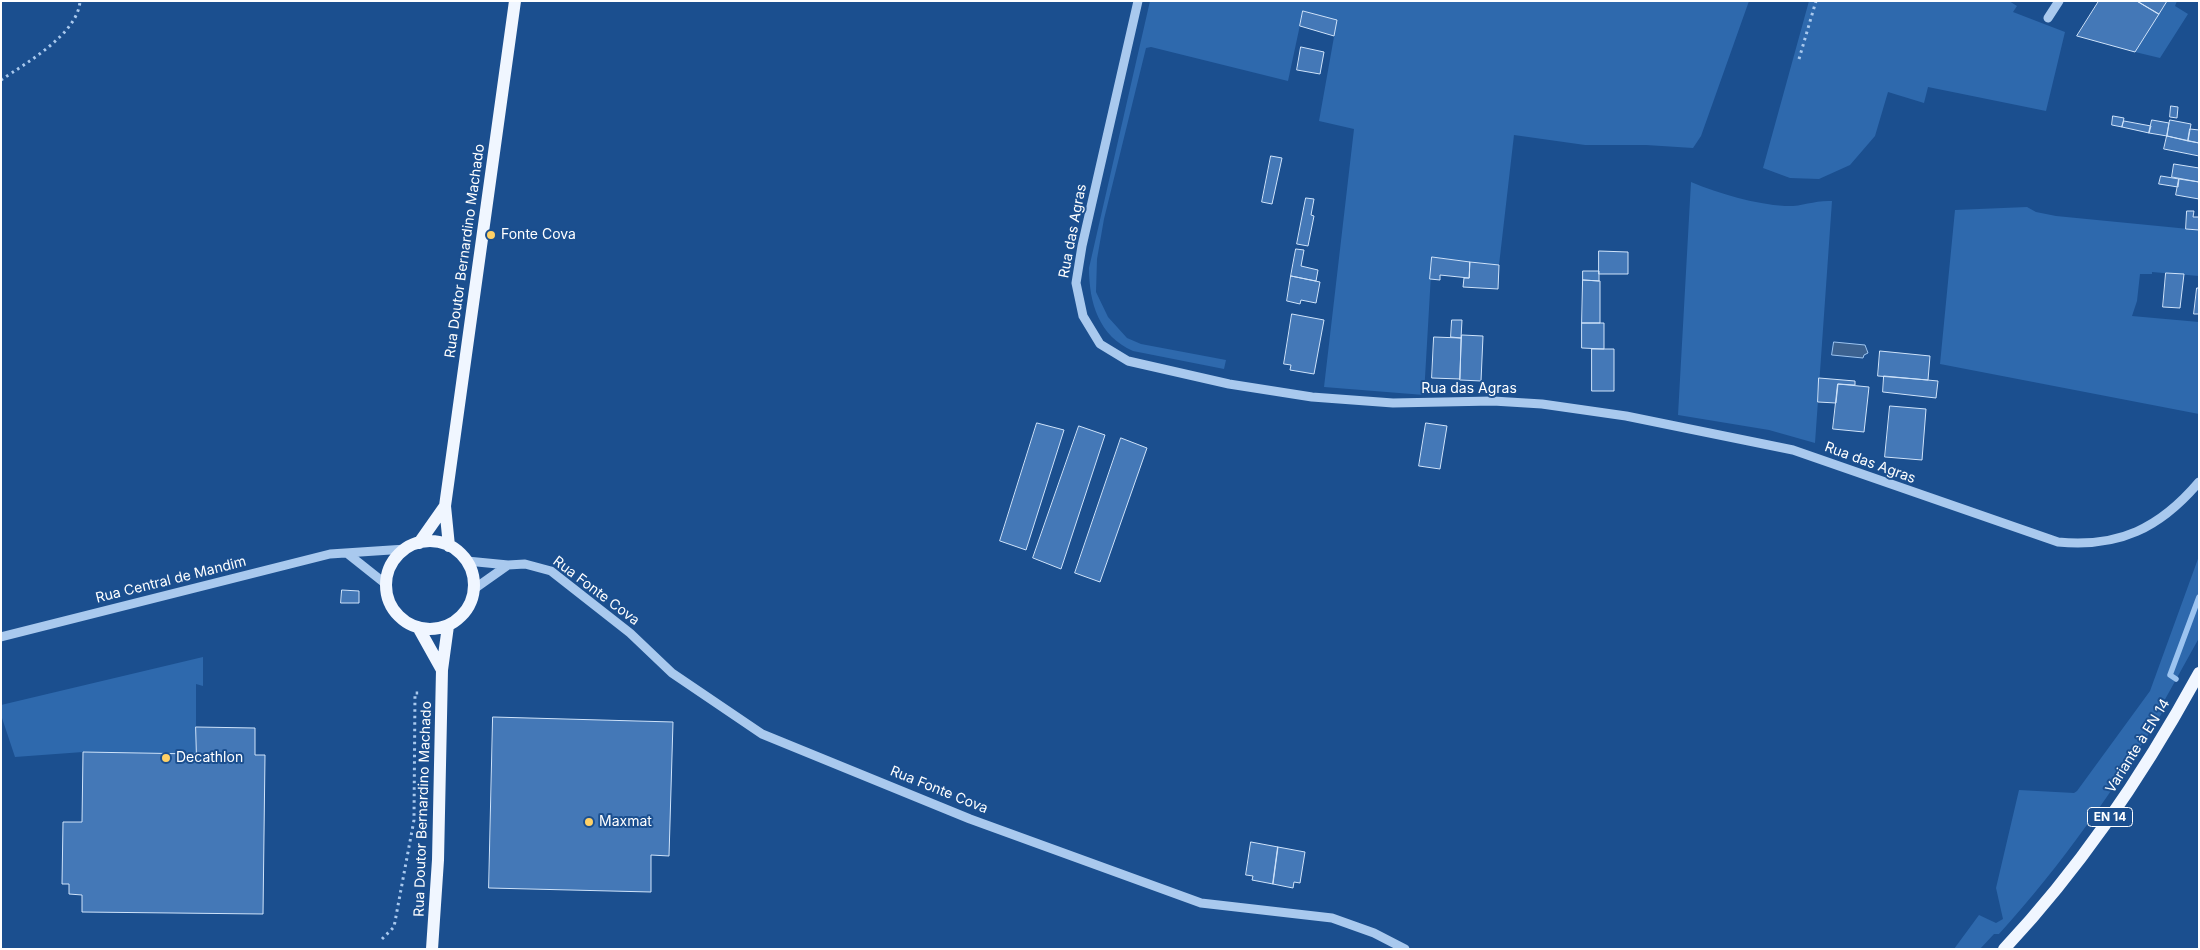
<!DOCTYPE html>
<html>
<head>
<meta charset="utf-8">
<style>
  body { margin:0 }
  #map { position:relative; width:2200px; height:950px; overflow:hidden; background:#1b4f8f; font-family:Inter,sans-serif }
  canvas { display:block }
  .frame { position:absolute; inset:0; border:2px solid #fff; pointer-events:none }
</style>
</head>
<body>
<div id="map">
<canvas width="2200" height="950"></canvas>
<div class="frame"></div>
</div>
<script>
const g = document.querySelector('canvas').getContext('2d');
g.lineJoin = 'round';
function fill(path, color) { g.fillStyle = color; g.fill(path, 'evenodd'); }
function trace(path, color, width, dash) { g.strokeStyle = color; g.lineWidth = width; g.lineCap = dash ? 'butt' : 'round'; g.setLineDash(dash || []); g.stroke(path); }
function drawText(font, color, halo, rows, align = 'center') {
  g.font = font + ' Inter,sans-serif'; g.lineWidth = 4; g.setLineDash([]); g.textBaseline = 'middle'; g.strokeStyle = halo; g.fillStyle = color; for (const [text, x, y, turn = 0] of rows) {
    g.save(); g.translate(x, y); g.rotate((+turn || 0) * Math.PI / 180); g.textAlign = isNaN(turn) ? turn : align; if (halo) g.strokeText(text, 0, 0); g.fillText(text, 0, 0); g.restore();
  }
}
const green = new Path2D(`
  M 1150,1 L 1749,1 L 1701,136 L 1693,148 L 1646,145 L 1585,145 L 1514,135 L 1499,265 L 1432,257 L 1424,395 L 1324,387 L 1354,129 L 1319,121 L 1337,20 L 1303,11 L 1288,81 L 1151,47 L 1146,48 L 1104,219 L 1097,259 L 1096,292 L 1108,317 L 1127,338 L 1141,344 L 1226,360 L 1224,369 L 1133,351 C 1099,336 1089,303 1089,268 Z
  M 1809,1 L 2009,1 L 2017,6 L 2013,12 L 2065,32 L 2046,111 L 1928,87 L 1924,103 L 1888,92 L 1875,136 L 1850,165 L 1819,179 L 1790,178 L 1763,168 Z
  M 2167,1 L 2177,1 L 2175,6 L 2188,14 L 2160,58 L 2135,52 Z
  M 1691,182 C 1720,194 1754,204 1785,206 C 1801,207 1814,200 1832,201 L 1815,443 L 1769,430 L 1678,415 Z
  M 2027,207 L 2036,212 L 2056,216 L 2199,230 L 2199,276 L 2152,272 L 2152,274 L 2140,274 L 2137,301 L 2132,316 L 2199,322 L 2199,414 L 1940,364 L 1955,210 Z
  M 2199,556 L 2199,638 L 2163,703 L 2164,710 C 2114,789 2062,865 1999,934 L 1994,934 L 1980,949 L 1954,949 L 1979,915 L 1996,923 L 2003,919 L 1996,888 L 2019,790 L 2074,793 L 2077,791 L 2150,691 Z
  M 203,657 L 203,686 L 196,684 L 196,754 L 83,752 L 15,757 L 1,715 L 1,705 Z`);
const water = new Path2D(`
  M 1834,342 L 1865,345 L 1868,353 L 1864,355 L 1863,358 L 1832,355 Z`);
const stream = new Path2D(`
  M 2176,679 L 2170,675 L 2199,597`);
const building = new Path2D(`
  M 2099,1 L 2137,1 L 2159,14 L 2135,52 L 2077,36 Z
  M 2137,1 L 2167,1 L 2159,14 Z
  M 1303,11 L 1337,20 L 1334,36 L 1300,26 Z
  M 1301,47 L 1324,52 L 1320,74 L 1297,70 Z
  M 2171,106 L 2178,107 L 2177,118 L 2170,117 Z
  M 2113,116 L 2124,118 L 2122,127 L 2112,125 Z
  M 2152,120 L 2169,123 L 2167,136 L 2149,133 Z
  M 2170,120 L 2191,124 L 2188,141 L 2167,136 Z
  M 2124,121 L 2151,126 L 2149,133 L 2122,127 Z
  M 2190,129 L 2199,130 L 2199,143 L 2188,141 Z
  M 2167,136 L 2199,143 L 2199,156 L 2164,149 Z
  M 1271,156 L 1282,158 L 1272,204 L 1262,202 Z
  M 2174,164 L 2199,168 L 2199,182 L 2172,177 Z
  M 2161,176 L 2179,179 L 2178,187 L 2159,184 Z
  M 2179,179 L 2199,182 L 2199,199 L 2176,195 Z
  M 1306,198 L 1314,199 L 1311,215 L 1314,216 L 1308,246 L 1297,244 Z
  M 2187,211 L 2194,211 L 2193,217 L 2199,217 L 2199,230 L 2186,229 Z
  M 1296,249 L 1304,250 L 1301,266 L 1318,270 L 1316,281 L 1291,276 Z
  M 1599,251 L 1628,252 L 1628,274 L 1599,274 Z
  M 1432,257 L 1470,262 L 1469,278 L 1440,275 L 1440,280 L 1430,279 Z
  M 1470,262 L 1499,265 L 1498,289 L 1463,287 L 1464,278 L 1469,278 Z
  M 1583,271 L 1599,271 L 1599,281 L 1583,280 Z
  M 2166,273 L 2184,274 L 2180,308 L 2163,307 Z
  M 1291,276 L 1320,282 L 1316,303 L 1301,300 L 1300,304 L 1287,301 Z
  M 1583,280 L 1600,281 L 1600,323 L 1582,323 Z
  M 2197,288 L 2199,288 L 2199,314 L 2194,314 Z
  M 1292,314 L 1324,320 L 1314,374 L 1290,370 L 1291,365 L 1284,364 Z
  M 1452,320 L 1462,320 L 1461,338 L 1451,337 Z
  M 1582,323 L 1604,323 L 1604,349 L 1582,348 Z
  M 1462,335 L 1483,336 L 1481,381 L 1460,380 Z
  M 1434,337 L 1461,338 L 1460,379 L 1432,378 Z
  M 1592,349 L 1614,349 L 1614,391 L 1592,391 Z
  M 1880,351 L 1930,356 L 1928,380 L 1878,376 Z
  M 1884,376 L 1938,381 L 1936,398 L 1883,392 Z
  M 1819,378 L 1855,381 L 1855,385 L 1838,384 L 1836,403 L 1818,402 Z
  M 1838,384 L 1869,387 L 1864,432 L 1833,429 Z
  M 1890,406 L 1926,409 L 1922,460 L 1885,457 Z
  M 1037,423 L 1064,430 L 1026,550 L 1000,541 Z
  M 1426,423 L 1447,426 L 1440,469 L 1419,466 Z
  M 1079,426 L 1105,435 L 1061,569 L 1033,558 Z
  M 1121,438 L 1147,448 L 1100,582 L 1075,573 Z
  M 342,590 L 359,591 L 359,603 L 341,603 Z
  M 493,717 L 673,722 L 669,856 L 651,855 L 651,892 L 489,888 Z
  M 196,727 L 255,728 L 255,755 L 265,755 L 263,914 L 82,912 L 82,895 L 69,894 L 69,884 L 62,884 L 63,822 L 82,822 L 83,752 L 196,754 Z
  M 1251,842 L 1278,847 L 1273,884 L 1252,880 L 1253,876 L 1246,875 Z
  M 1278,847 L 1305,852 L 1300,883 L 1294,882 L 1293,888 L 1273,884 Z`);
const path = new Path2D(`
  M 1799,59 L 1816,1
  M 1,80 C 26,63 78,34 80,1
  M 382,939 L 394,927 L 414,820 L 415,693 L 420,693`);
const minor = new Path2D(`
  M 1138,1 L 1082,246 L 1076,283 L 1083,316 L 1100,344 L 1128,361 L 1229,384 L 1312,397 L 1393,403 L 1493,401 L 1542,404 L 1626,416 L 1793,450 L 2058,542 C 2119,548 2160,528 2199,482
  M 2048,18 L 2059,1
  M 348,554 L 387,585
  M 467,561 L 508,565 L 525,564 L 551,571 L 630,633 L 672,673 L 762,734 L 970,819 L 1201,903 L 1332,918 L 1374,933 L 1405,949
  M 474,589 L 508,565
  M 1,637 L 330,554 L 406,549`);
const major = new Path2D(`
  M386 585a44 44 0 1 1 88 0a44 44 0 1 1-88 0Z
  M 419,543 L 445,506
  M 449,546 L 445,506 L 515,1
  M 418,627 L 442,670
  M 432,949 L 438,860 L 442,670 L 448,626
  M 2004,949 C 2081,867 2145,772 2199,673`);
const markers = [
  [491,235,5,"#ffd166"],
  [166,758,5,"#ffd166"],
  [589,822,5,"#ffd166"]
];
const shields = [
  [2110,817,45]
];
const shieldNames = [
  ["EN 14",2110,817]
];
const streetNames = [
  ["Rua das Agras",1073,231,-79],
  ["Rua Doutor Bernardino Machado",465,251,-82],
  ["Rua das Agras",1469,389],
  ["Rua das Agras",1870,463,20],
  ["Rua Central de Mandim",171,580,-14],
  ["Rua Fonte Cova",596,591,37],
  ["Variante à EN 14",2138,746,-58],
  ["Rua Fonte Cova",939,790,22],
  ["Rua Doutor Bernardino Machado",423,809,-88]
];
const poiNames = [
  ["Fonte Cova",501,235],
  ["Decathlon",176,758],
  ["Maxmat",599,822]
];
fill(green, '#2e69ad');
fill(water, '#3c6290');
trace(water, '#9cc4f0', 1);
trace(stream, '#9cc4f0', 5.5);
fill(building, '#4478b7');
trace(building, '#cfe3fa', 1);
trace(path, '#a9c9ee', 3, [2.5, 4]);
trace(minor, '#a9c9ee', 9);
trace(major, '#f0f6ff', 12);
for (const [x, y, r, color] of markers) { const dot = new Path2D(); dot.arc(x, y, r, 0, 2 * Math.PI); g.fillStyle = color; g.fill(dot); trace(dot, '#1b4f8f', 2); }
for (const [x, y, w] of shields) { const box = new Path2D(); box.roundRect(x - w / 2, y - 9.5, w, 19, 4); g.fillStyle = '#1b4f8f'; g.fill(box); trace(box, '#fff', 1); }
drawText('bold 12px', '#fff', null, shieldNames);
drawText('14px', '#fff', '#1b4f8f', streetNames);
drawText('14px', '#fff', '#1b4f8f', poiNames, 'left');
</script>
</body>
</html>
